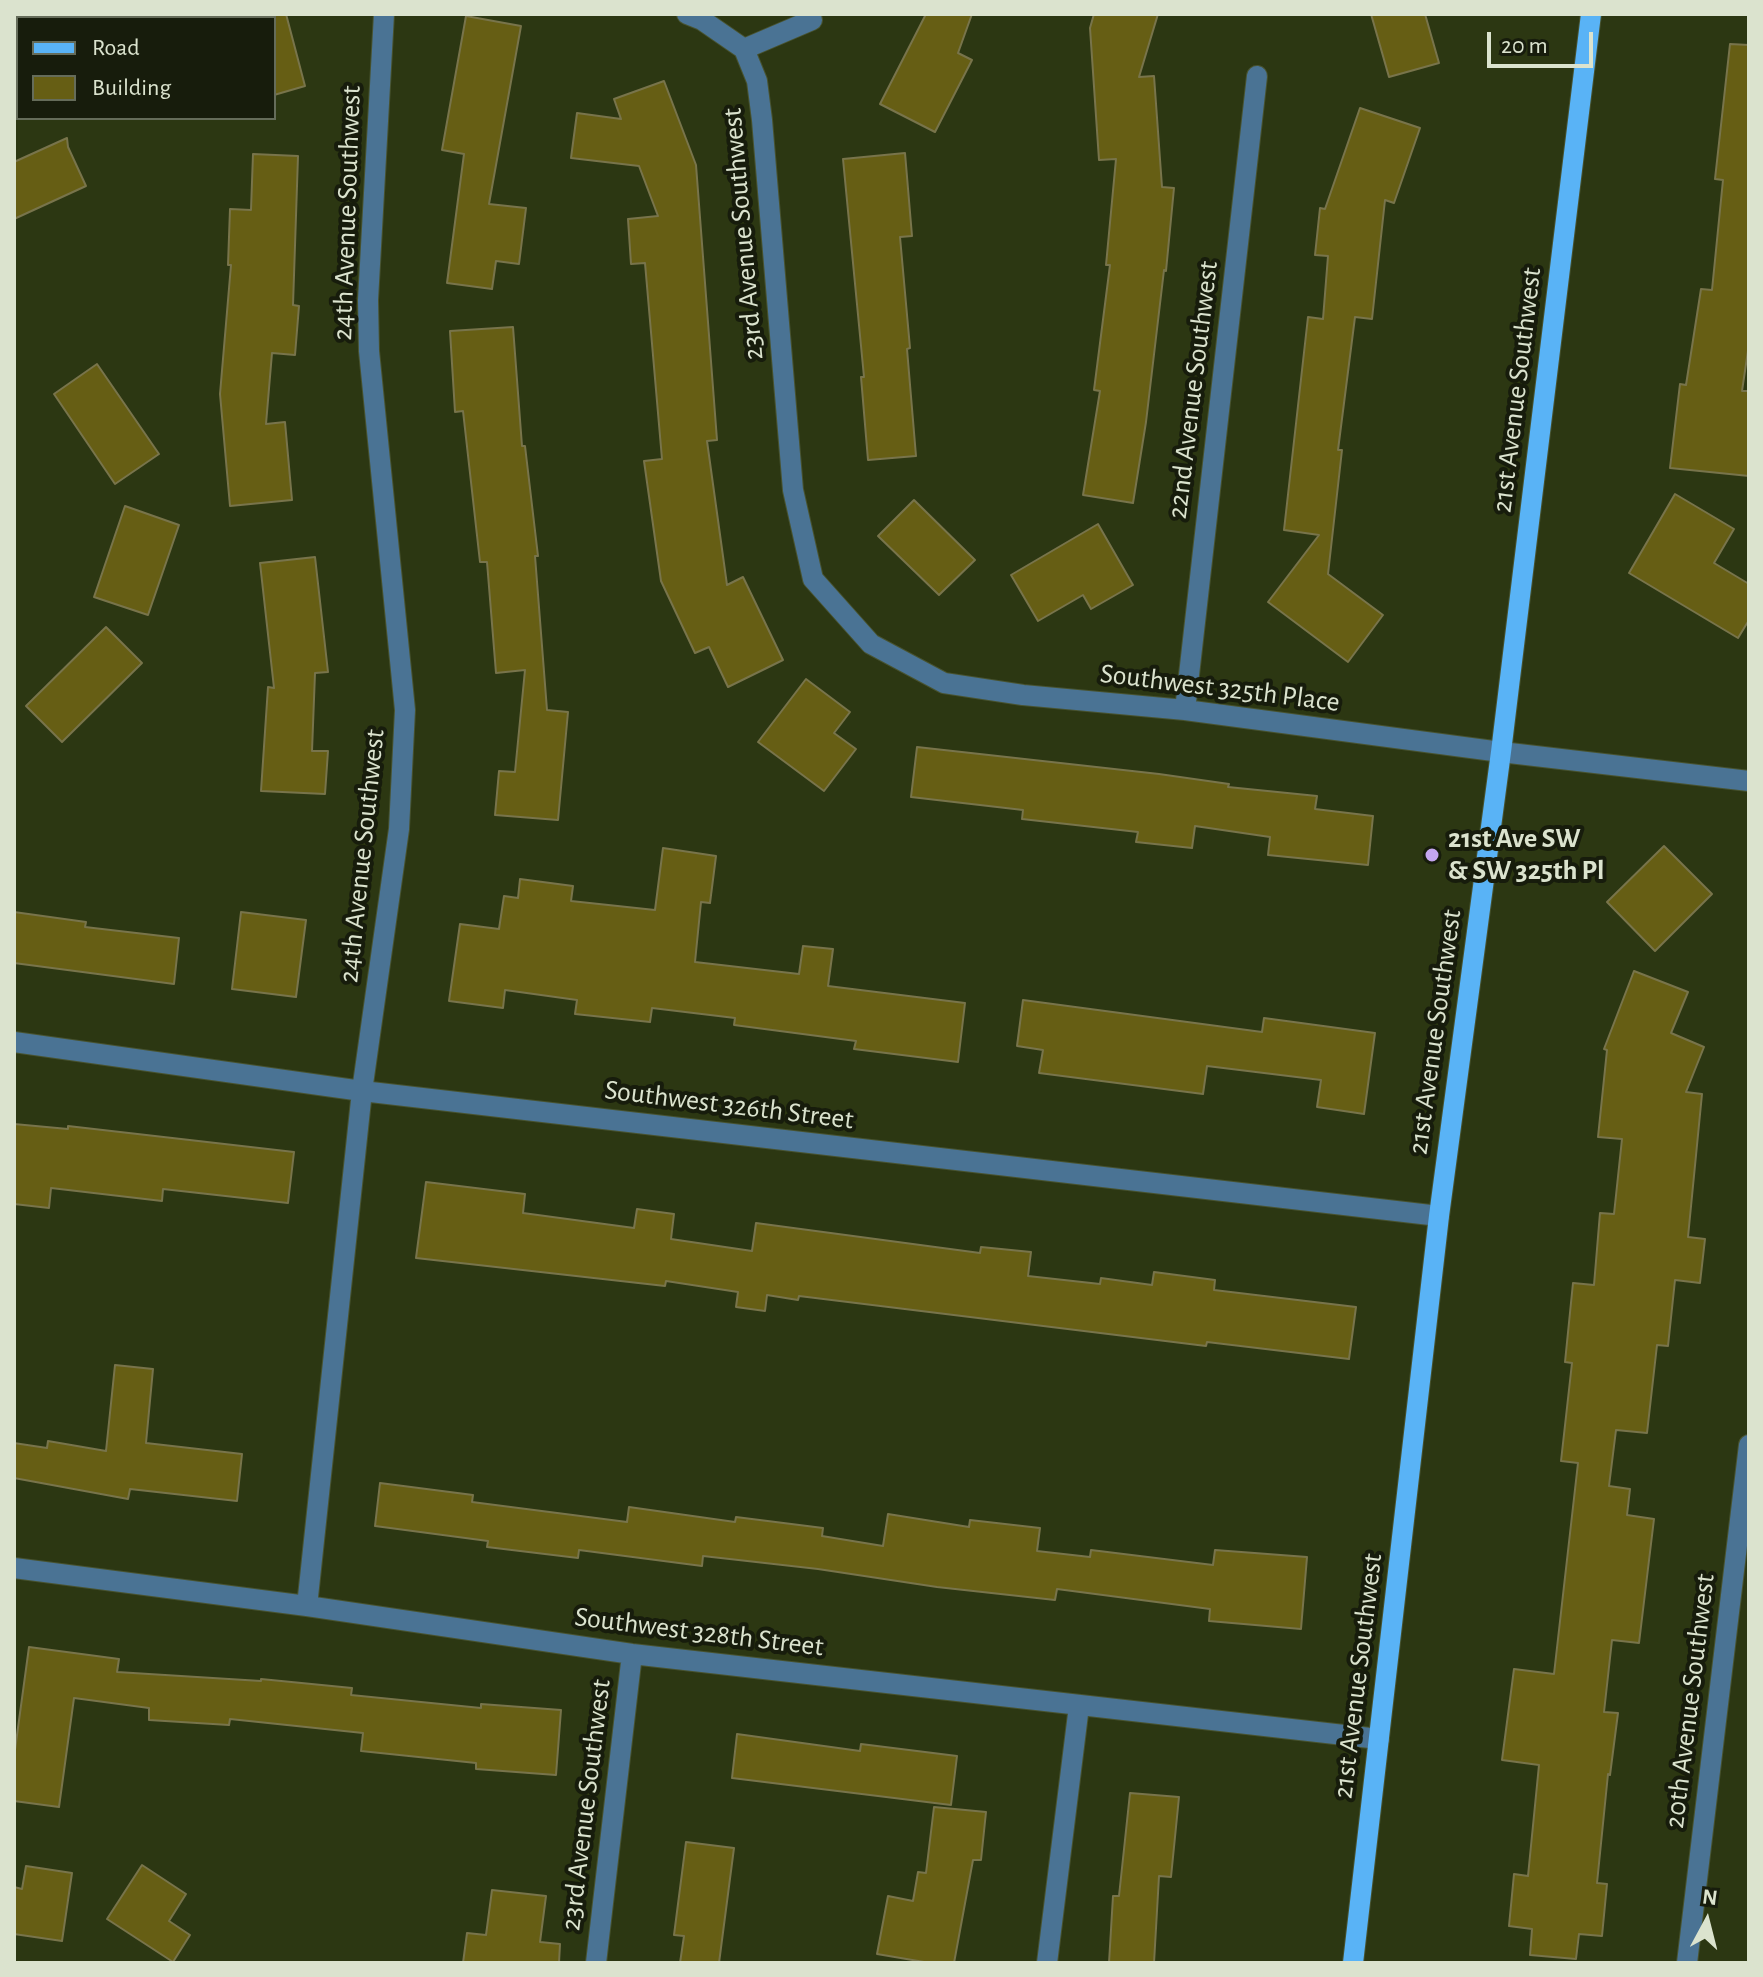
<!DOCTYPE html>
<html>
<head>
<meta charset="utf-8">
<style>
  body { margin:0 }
  #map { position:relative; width:1763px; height:1977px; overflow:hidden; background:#2c3712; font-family:"Alegreya Sans",sans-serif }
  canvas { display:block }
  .frame { position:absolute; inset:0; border:16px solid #dbe3ce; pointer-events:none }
  .legend { position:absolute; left:16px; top:16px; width:260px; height:104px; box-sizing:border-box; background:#171c0c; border:2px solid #656c5a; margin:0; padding:10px 14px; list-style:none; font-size:24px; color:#dbe3ce }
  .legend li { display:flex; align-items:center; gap:16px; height:40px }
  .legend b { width:40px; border:2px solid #656c5a }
  .north { position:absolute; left:1667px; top:1881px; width:80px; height:80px; -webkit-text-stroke:6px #171c0c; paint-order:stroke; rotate:7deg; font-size:22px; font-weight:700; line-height:32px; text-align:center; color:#dbe3ce }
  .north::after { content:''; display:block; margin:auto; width:28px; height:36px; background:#dbe3ce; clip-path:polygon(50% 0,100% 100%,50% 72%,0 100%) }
  .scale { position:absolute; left:1487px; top:32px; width:106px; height:36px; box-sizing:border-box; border:4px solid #dbe3ce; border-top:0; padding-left:10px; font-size:24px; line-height:28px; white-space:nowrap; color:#dbe3ce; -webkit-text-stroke:6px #171c0c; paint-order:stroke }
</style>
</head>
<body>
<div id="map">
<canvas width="1763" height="1977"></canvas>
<div class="frame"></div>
<ul class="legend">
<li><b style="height:10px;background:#59b3f6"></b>Road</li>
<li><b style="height:22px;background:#665e14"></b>Building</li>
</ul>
<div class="north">N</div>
<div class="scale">20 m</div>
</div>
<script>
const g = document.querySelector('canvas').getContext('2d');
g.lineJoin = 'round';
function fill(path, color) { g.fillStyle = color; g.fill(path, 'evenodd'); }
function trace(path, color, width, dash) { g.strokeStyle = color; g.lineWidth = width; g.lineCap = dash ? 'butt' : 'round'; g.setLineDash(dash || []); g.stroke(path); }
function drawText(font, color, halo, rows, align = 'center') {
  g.font = font + ' "Alegreya Sans",sans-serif'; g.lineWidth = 8; g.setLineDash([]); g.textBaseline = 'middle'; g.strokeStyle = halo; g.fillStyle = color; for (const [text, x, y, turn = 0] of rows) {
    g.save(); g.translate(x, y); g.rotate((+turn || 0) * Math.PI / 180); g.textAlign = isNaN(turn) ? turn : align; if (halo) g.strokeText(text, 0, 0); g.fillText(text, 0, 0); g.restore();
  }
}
const building = new Path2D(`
  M 274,14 L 286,14 L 305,86 L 274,95 Z
  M 926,14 L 972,14 L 958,53 L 972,60 L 935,132 L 880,104 Z
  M 1094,14 L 1158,14 L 1139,77 L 1154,76 L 1162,187 L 1174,188 L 1166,271 L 1164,270 L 1146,422 L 1133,503 L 1083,495 L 1100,391 L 1094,390 L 1110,265 L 1106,265 L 1116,159 L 1099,160 L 1090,28 Z
  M 1371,14 L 1425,14 L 1439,63 L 1389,77 Z
  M 466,16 L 521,26 L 489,204 L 526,208 L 519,264 L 496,261 L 492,289 L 447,283 L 464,154 L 442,150 Z
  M 1730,44 L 1749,45 L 1749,344 L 1742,391 L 1749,391 L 1749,476 L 1670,468 L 1680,384 L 1686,385 L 1701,289 L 1712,290 L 1723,180 L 1715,179 Z
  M 664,81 L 696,165 L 717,440 L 707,441 L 727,585 L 743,577 L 783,660 L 728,687 L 709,647 L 695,653 L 661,581 L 644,461 L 662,459 L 645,263 L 631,264 L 628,219 L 658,216 L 639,166 L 571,158 L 577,113 L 621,119 L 614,99 Z
  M 1360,108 L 1420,128 L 1394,203 L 1385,200 L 1372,319 L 1355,317 L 1338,450 L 1342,450 L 1328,574 L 1383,615 L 1348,662 L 1268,602 L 1319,535 L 1284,530 L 1308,317 L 1323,319 L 1328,256 L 1315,255 L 1320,208 L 1325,209 Z
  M 67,138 L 68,147 L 86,186 L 14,219 L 14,162 Z
  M 905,153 L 912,236 L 900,237 L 910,348 L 907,349 L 916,456 L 868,460 L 861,377 L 864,377 L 843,159 Z
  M 253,154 L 298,156 L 293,305 L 299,306 L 295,355 L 272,353 L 266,424 L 285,422 L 292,500 L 230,506 L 220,394 L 231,265 L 228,265 L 230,209 L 251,210 Z
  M 513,327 L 522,446 L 525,446 L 538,556 L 535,556 L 547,710 L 568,712 L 558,820 L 495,815 L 499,771 L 515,772 L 525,670 L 496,673 L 487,562 L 480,562 L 463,411 L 455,412 L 450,331 Z
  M 97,364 L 159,454 L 115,484 L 54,394 Z
  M 1675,494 L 1734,529 L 1714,563 L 1749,584 L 1749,620 L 1738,638 L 1629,573 Z
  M 914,500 L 975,560 L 939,595 L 878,536 Z
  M 125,506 L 179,525 L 148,615 L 94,597 Z
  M 1098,524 L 1133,585 L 1091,609 L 1083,595 L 1038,621 L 1011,575 Z
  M 315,557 L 328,672 L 315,673 L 312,751 L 328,751 L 325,794 L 261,791 L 268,687 L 274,688 L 260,563 Z
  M 106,627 L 142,663 L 62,742 L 26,706 Z
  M 806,679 L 850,712 L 834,733 L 856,749 L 824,791 L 758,742 Z
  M 917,747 L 1159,774 L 1229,784 L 1228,787 L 1317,796 L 1315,809 L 1373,816 L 1368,865 L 1268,855 L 1270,837 L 1195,826 L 1192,848 L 1136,842 L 1138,832 L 1022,819 L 1023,810 L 911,797 Z
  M 1664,846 L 1712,894 L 1655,951 L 1607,902 Z
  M 663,848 L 716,856 L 710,903 L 701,902 L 695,962 L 799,974 L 803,946 L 833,949 L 828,986 L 965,1003 L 958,1062 L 854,1049 L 856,1041 L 734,1025 L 735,1018 L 652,1008 L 650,1022 L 575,1014 L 577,1000 L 505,990 L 503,1008 L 449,1001 L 460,924 L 499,929 L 504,896 L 518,898 L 520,879 L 573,886 L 571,901 L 655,910 Z
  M 14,912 L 86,922 L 85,927 L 179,938 L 174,984 L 14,963 Z
  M 241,912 L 306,920 L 296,997 L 232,989 Z
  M 1634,971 L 1688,992 L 1671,1033 L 1704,1047 L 1686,1092 L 1702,1094 L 1688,1237 L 1705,1239 L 1700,1283 L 1675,1280 L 1668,1346 L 1657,1345 L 1647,1433 L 1616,1430 L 1609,1486 L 1630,1489 L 1627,1515 L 1654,1519 L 1639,1643 L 1612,1640 L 1604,1712 L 1618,1713 L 1610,1775 L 1608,1774 L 1597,1883 L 1607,1884 L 1602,1936 L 1579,1934 L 1576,1959 L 1530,1955 L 1532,1929 L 1509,1926 L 1514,1874 L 1528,1876 L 1539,1765 L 1502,1760 L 1514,1669 L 1554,1674 L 1578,1463 L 1561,1461 L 1572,1363 L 1565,1362 L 1573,1283 L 1594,1285 L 1600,1213 L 1614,1214 L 1622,1139 L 1598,1137 L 1607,1050 L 1604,1049 Z
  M 1023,1000 L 1262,1032 L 1264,1018 L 1375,1033 L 1364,1114 L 1317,1107 L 1321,1080 L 1207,1066 L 1203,1094 L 1039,1073 L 1043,1050 L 1017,1046 Z
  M 14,1124 L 68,1129 L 68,1126 L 294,1152 L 288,1203 L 163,1189 L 162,1201 L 51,1188 L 49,1208 L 14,1204 Z
  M 426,1182 L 525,1194 L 523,1213 L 634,1228 L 637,1209 L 674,1214 L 671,1239 L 752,1251 L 756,1223 L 980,1253 L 981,1247 L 1031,1252 L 1028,1276 L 1100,1284 L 1101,1278 L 1152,1285 L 1154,1272 L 1215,1280 L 1214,1290 L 1356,1307 L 1349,1359 L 1207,1342 L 1206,1346 L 799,1296 L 798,1300 L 767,1295 L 765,1311 L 736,1307 L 738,1292 L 666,1281 L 665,1286 L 416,1258 Z
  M 115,1365 L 153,1369 L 146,1443 L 242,1454 L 237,1501 L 130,1489 L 128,1499 L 14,1478 L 14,1443 L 47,1448 L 48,1441 L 106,1451 Z
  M 380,1483 L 473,1495 L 472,1502 L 627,1522 L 629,1507 L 735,1522 L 736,1517 L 823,1528 L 822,1536 L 883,1546 L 888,1514 L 969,1527 L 970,1520 L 1040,1528 L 1037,1551 L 1090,1557 L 1091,1550 L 1213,1565 L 1215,1550 L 1307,1557 L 1301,1629 L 1209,1621 L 1210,1609 L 1057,1589 L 1055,1600 L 937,1587 L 818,1569 L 703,1556 L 702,1566 L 579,1550 L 578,1558 L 487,1547 L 488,1541 L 375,1526 Z
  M 29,1647 L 119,1659 L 117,1672 L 261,1681 L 261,1679 L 352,1688 L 351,1695 L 481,1708 L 481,1704 L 561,1710 L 556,1775 L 476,1769 L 476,1763 L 361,1751 L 363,1733 L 230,1719 L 229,1725 L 149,1720 L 149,1708 L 74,1698 L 59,1807 L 14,1801 L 14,1757 Z
  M 737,1734 L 860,1751 L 861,1744 L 957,1756 L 951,1805 L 732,1778 Z
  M 1130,1793 L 1179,1797 L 1171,1877 L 1159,1876 L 1154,1963 L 1109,1963 L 1113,1896 L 1119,1896 Z
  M 934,1807 L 986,1812 L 981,1860 L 973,1860 L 954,1963 L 930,1963 L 877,1954 L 888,1896 L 913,1901 L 918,1872 L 926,1873 Z
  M 686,1842 L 734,1848 L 719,1963 L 680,1963 L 684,1936 L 674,1935 Z
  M 142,1865 L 186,1894 L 169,1921 L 190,1935 L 173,1962 L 107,1919 Z
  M 26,1866 L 72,1873 L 62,1941 L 14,1934 L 14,1887 L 22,1889 Z
  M 492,1890 L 546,1896 L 540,1942 L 560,1944 L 559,1963 L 463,1963 L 467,1933 L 486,1935 Z`);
const minor = new Path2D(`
  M 687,14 L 702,20 L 744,49
  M 77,18 L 84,14
  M 812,20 L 744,49 L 757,81 L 762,120 L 793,490 L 813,579 L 871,644 L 944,683 L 1023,695 L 1185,710 L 1501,752 L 1749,781
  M 14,50 L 18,47
  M 1185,710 L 1257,76
  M 14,1042 L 362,1091 L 1439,1216
  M 14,1568 L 307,1606 L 632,1654 L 1379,1739
  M 307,1606 L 362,1091 L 399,829 L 405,710 L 369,351 L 368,300 L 384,14
  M 596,1963 L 632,1654
  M 1047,1963 L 1079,1706
  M 1687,1963 L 1749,1445`);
const major = new Path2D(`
  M 1353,1963 L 1439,1216 L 1501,752 L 1591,14`);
const markers = [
  [1432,855,8,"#c5a6f0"]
];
const streetNames = [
  ["24th Avenue Southwest",347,213,-88],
  ["23rd Avenue Southwest",743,234,-95],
  ["22nd Avenue Southwest",1193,390,-83],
  ["21st Avenue Southwest",1517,390,-83],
  ["Southwest 325th Place",1220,688,7],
  ["24th Avenue Southwest",362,856,-84],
  ["21st Avenue Southwest",1435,1032,-82],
  ["Southwest 326th Street",729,1105,7],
  ["Southwest 328th Street",699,1632,7],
  ["21st Avenue Southwest",1358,1676,-83],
  ["20th Avenue Southwest",1690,1701,-83],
  ["23rd Avenue Southwest",586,1805,-83]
];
const poiNames = [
  ["21st Ave SW",1448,839],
  ["& SW 325th Pl",1448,871]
];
fill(building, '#665e14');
trace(building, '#78744b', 2);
trace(minor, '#485330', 22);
trace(major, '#485330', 22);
trace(minor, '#4a7394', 20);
trace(major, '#59b3f6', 20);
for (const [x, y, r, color] of markers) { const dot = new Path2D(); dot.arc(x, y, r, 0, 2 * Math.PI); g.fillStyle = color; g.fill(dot); trace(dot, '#171c0c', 3); }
drawText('28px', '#dbe3ce', '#171c0c', streetNames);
drawText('bold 28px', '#dbe3ce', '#171c0c', poiNames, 'left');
</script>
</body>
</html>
